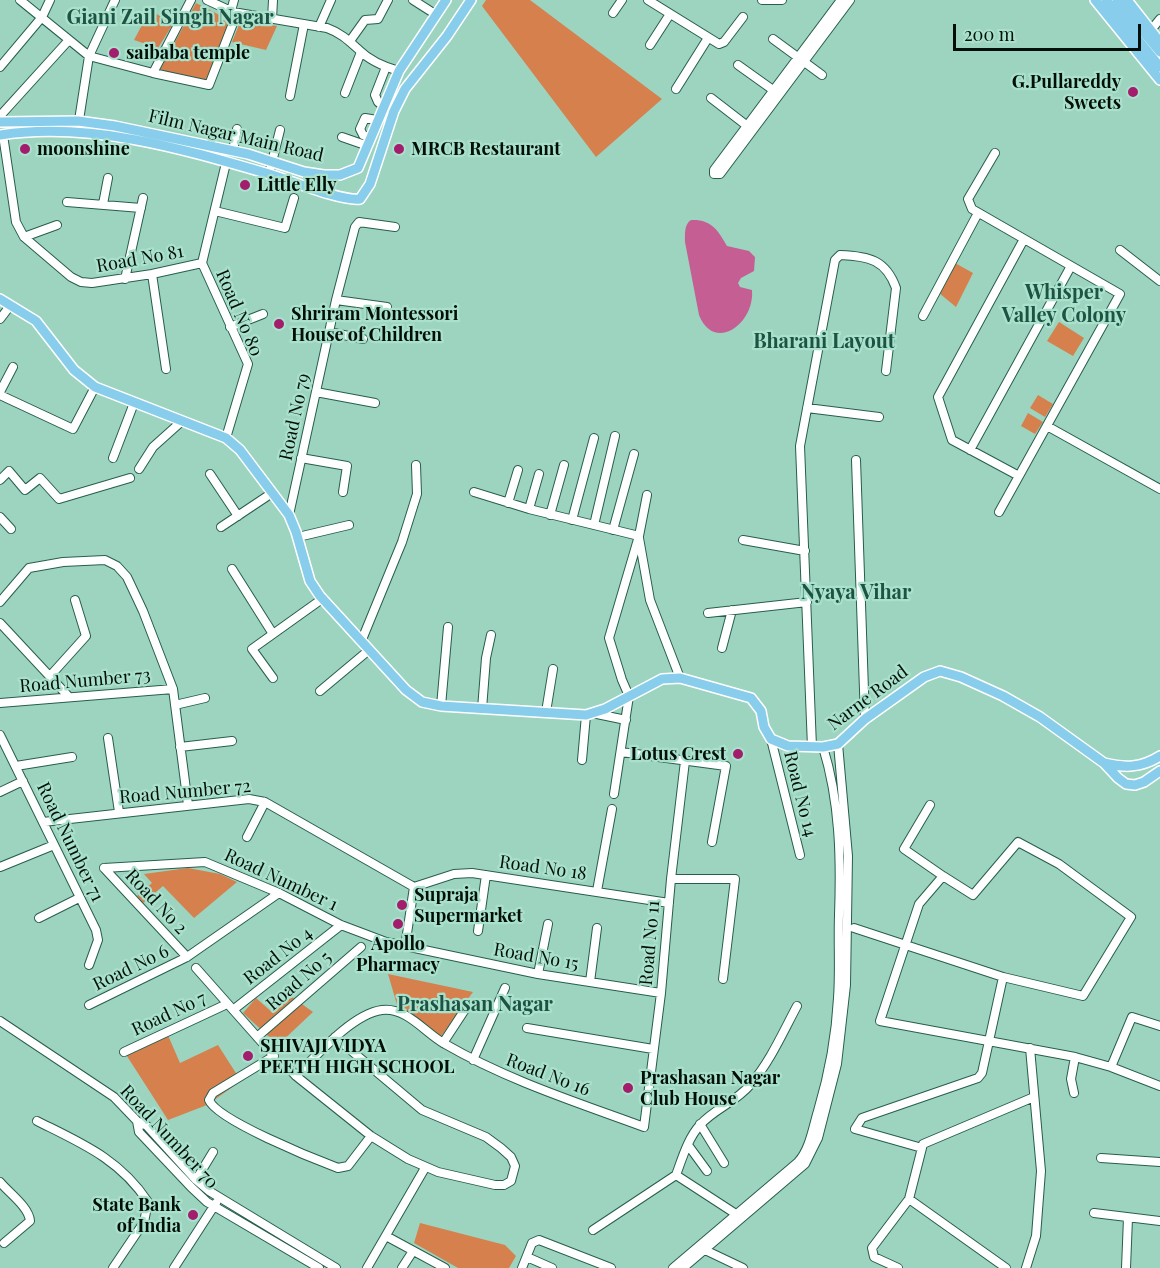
<!DOCTYPE html>
<html>
<head>
<meta charset="utf-8">
<style>
  body { margin:0 }
  #map { position:relative; width:1160px; height:1268px; overflow:hidden; background:#9cd4c0; font-family:"Playfair Display",serif }
  canvas { display:block }
  .scale { position:absolute; left:953px; top:24px; width:188px; height:27px; box-sizing:border-box; border:3px solid #000f09; border-top:0; padding-left:8px; font-size:18px; line-height:21px; white-space:nowrap; color:#000f09; -webkit-text-stroke:4px #a9e1cc; paint-order:stroke }
</style>
</head>
<body>
<div id="map">
<canvas width="1160" height="1268"></canvas>
<div class="scale">200 m</div>
</div>
<script>
const g = document.querySelector('canvas').getContext('2d');
g.lineJoin = 'round';
function fill(path, color) { g.fillStyle = color; g.fill(path, 'evenodd'); }
function trace(path, color, width, dash) { g.strokeStyle = color; g.lineWidth = width; g.lineCap = dash ? 'butt' : 'round'; g.setLineDash(dash || []); g.stroke(path); }
function drawText(font, color, halo, rows, align = 'center') {
  g.font = font + ' "Playfair Display",serif'; g.lineWidth = 4.5; g.setLineDash([]); g.textBaseline = 'middle'; g.strokeStyle = halo; g.fillStyle = color; for (const [text, x, y, turn = 0] of rows) {
    g.save(); g.translate(x, y); g.rotate((+turn || 0) * Math.PI / 180); g.textAlign = isNaN(turn) ? turn : align; if (halo) g.strokeText(text, 0, 0); g.fillText(text, 0, 0); g.restore();
  }
}
const green = new Path2D(`
  M 486,0 L 530,0 L 662,99 L 596,157 L 482,6 Z
  M 196,3 L 231,21 L 210,81 L 160,70 Z
  M 150,10 L 173,24 L 158,48 L 134,40 Z
  M 241,20 L 277,26 L 266,50 L 232,42 Z
  M 955,263 L 973,273 L 956,307 L 939,293 Z
  M 1059,322 L 1084,338 L 1073,356 L 1047,341 Z
  M 1038,395 L 1053,404 L 1045,417 L 1030,408 Z
  M 1028,413 L 1043,422 L 1035,434 L 1021,426 Z
  M 188,868 L 220,874 L 237,882 L 194,918 L 163,886 L 143,903 L 137,896 L 152,883 L 144,874 Z
  M 388,974 L 473,992 L 437,1042 L 400,1015 Z
  M 292,997 L 313,1012 L 278,1045 L 243,1013 L 256,998 L 273,1013 Z
  M 167,1033 L 180,1063 L 218,1045 L 241,1081 L 207,1105 L 168,1120 L 125,1053 Z
  M 420,1223 L 505,1245 L 516,1256 L 509,1268 L 458,1268 L 414,1243 Z`);
const water = new Path2D(`
  M 691,220 C 711,219 718,230 727,246 L 749,251 L 755,257 L 754,271 L 741,278 L 738,283 L 740,287 L 752,290 C 755,324 714,353 699,315 L 685,242 C 685,235 684,224 691,220 Z`);
const minor = new Path2D(`
  M 20,0 L 89,56 L 153,73 L 209,85 L 237,13
  M 207,0 L 233,12 L 327,28 C 341,33 349,41 359,50 C 370,61 385,67 399,71
  M 413,0 L 435,14
  M 648,0 L 719,44 L 724,42 L 743,17
  M 762,0 L 782,0
  M 841,0 L 714,170 L 714,174 L 720,174 L 850,0
  M 231,11 L 234,0
  M 613,13 L 622,0
  M 272,19 L 273,0
  M 319,27 L 331,0
  M 1151,30 L 1160,19
  M 773,39 L 822,75
  M 350,41 L 365,20 L 378,19 L 388,0
  M 650,45 L 670,14
  M 738,65 L 773,90
  M 0,67 L 42,17 L 50,0
  M 153,73 L 191,0
  M 676,89 L 708,38
  M 345,93 L 361,52
  M 290,96 L 304,24
  M 711,98 L 746,125
  M 383,106 L 378,102 L 375,95 L 386,67
  M 0,116 L 68,41
  M 77,133 L 89,56 L 115,0
  M 3,135 L 16,222 L 24,237 L 71,277 L 81,282 L 92,283 L 152,274 L 202,263
  M 342,137 L 368,146
  M 370,138 L 363,135 L 360,129 L 365,118 L 377,120
  M 233,151 L 237,129
  M 995,153 L 968,199 L 972,209 L 1120,294 L 999,512
  M 269,174 L 280,130
  M 67,202 L 141,208
  M 103,204 L 108,178
  M 215,211 L 285,228 L 294,198
  M 24,237 L 57,225
  M 1120,250 L 1160,281
  M 152,274 L 166,369
  M 125,279 L 143,198
  M 336,300 L 387,307
  M 923,316 L 978,213
  M 0,319 L 10,306
  M 230,327 L 263,314
  M 329,332 L 363,339
  M 0,392 L 13,367
  M 316,392 L 375,403
  M 0,395 L 73,429 L 95,387
  M 807,408 L 879,417
  M 1047,426 L 1160,489
  M 226,438 L 248,364 L 202,263 L 226,163
  M 970,450 L 1071,266
  M 113,458 L 134,403
  M 301,458 L 347,466 L 343,492
  M 856,460 L 865,719
  M 139,469 L 153,447 L 182,421
  M 210,474 L 238,516
  M 1019,476 L 952,440 L 938,397 L 1024,239
  M 0,480 L 9,471 L 25,490 L 40,478 L 59,499 L 130,478
  M 474,492 L 529,509 L 639,536
  M 508,503 L 518,470
  M 529,509 L 539,474
  M 289,515 L 336,300 L 355,227 L 359,222 L 395,227
  M 550,515 L 564,465
  M 0,517 L 11,529
  M 572,520 L 594,438
  M 594,525 L 615,436
  M 221,527 L 272,493
  M 613,530 L 634,454
  M 298,537 L 349,525
  M 639,538 L 650,600 L 680,678
  M 743,540 L 805,551
  M 232,569 L 273,634
  M 0,602 L 29,568 L 63,562 L 105,560 L 117,566 L 127,577 L 143,611 L 173,689 L 188,805
  M 708,613 L 807,602
  M 0,623 L 69,697
  M 361,642 L 402,542 L 417,494 L 416,465
  M 722,648 L 732,610
  M 50,676 L 86,636 L 75,600
  M 273,678 L 252,649 L 322,599
  M 320,691 L 369,650
  M 0,703 L 173,689
  M 175,705 L 205,698
  M 441,706 L 448,627
  M 482,709 L 486,658 L 491,635
  M 546,712 L 553,669
  M 592,713 L 626,720
  M 0,735 L 96,930 L 98,940 L 89,965
  M 108,738 L 119,812
  M 771,739 L 800,855
  M 180,747 L 232,741
  M 812,747 L 800,446 L 835,260 L 840,255 C 869,256 886,260 896,288 L 886,371
  M 621,752 L 726,766 L 712,842
  M 582,760 L 586,715
  M 16,766 L 72,757
  M 0,792 L 23,781
  M 614,794 L 629,696 L 622,680 L 609,638 L 639,536 L 647,495
  M 930,805 L 904,849 L 943,876 L 919,904 L 880,1021 L 1075,1057 L 1111,1067 L 1160,1086
  M 43,822 L 249,799 L 265,802 L 414,887
  M 247,837 L 265,802
  M 0,867 L 54,845
  M 104,868 L 205,862 L 279,893 L 341,925 L 386,942 L 538,974 L 661,993
  M 104,868 L 187,957
  M 671,879 L 735,879 L 723,979
  M 414,887 L 454,874 L 472,873 L 669,903
  M 597,891 L 612,809
  M 39,918 L 79,898
  M 854,928 L 1003,977 L 1083,996 L 1131,917 L 1059,864 L 1018,842 L 973,895 L 943,876
  M 478,931 L 486,875
  M 405,947 L 414,887
  M 196,968 L 274,1056 L 213,1093 L 209,1100 C 217,1120 314,1159 338,1168 L 348,1166 L 371,1136
  M 538,974 L 548,924
  M 590,982 L 597,928
  M 89,1005 L 187,957 L 279,893
  M 233,1010 L 341,925
  M 0,1021 L 114,1097 L 137,1121 L 139,1132 L 191,1187 L 207,1202 L 319,1268
  M 527,1028 L 653,1049
  M 257,1037 L 361,947
  M 443,1043 L 466,1008
  M 124,1052 L 227,1004
  M 473,1060 L 505,988
  M 285,1064 L 296,1076 L 371,1136 L 408,1159 L 438,1172 L 495,1185 L 504,1185 L 511,1181 L 515,1166 L 511,1157 L 501,1148 L 486,1137 L 422,1110 L 335,1037
  M 1111,1067 L 1132,1017 L 1160,1026
  M 296,1076 C 316,1056 352,1014 382,1010 C 407,1007 425,1033 445,1044 C 507,1080 576,1102 644,1127 L 661,993 L 671,879 L 685,761
  M 1074,1093 L 1071,1079 L 1075,1057
  M 37,1121 C 81,1143 120,1159 148,1202 L 144,1222 L 113,1268
  M 137,1121 L 147,1126 L 196,1180 L 209,1191 L 336,1268
  M 700,1124 L 724,1163
  M 688,1145 L 707,1171
  M 922,1148 L 855,1129 L 862,1118 L 978,1078 L 982,1073 L 1003,977
  M 1101,1158 L 1160,1162
  M 196,1180 L 213,1152
  M 0,1182 C 9,1193 29,1207 30,1221 L 4,1243
  M 909,1199 L 1006,1268
  M 1094,1213 L 1160,1221
  M 739,1216 L 676,1175 C 682,1159 688,1138 700,1125 C 714,1109 736,1102 750,1085 C 770,1062 783,1032 797,1006
  M 593,1230 L 676,1175
  M 386,1236 L 445,1268
  M 705,1250 L 743,1268
  M 527,1257 L 552,1268
  M 174,1268 L 216,1203
  M 367,1268 L 425,1168
  M 402,1268 L 413,1251
  M 522,1268 L 532,1243 L 539,1240 L 611,1268
  M 673,1268 L 798,1162 C 810,1149 813,1127 818,1111 C 829,1074 836,1037 838,998 C 840,971 838,943 839,915 C 841,859 840,802 823,747
  M 683,1268 L 805,1164 L 818,1138 L 837,1064 L 846,985 L 848,856 L 838,744
  M 898,1268 L 874,1257 L 872,1248 L 909,1199 L 923,1144 L 1034,1097
  M 1026,1268 L 1036,1236 L 1041,1171 L 1030,1048
  M 1126,1268 L 1128,1218`);
const major = new Path2D(`
  M 1095,0 L 1160,80
  M 1106,0 L 1160,67
  M 1117,0 L 1160,52
  M 1127,0 L 1160,42
  M 0,122 L 78,121 L 115,126 L 248,154 L 304,172 L 324,175 L 340,175 L 358,168 L 399,71 L 446,0
  M 0,135 C 90,121 183,149 269,174 C 289,180 343,202 360,199 L 370,184 L 394,111 L 405,89 L 447,36 L 471,0
  M 0,299 L 36,321 L 74,370 L 95,387 L 226,438 L 240,450 L 289,515 L 296,532 L 310,581 L 320,596 L 406,690 L 422,702 L 441,706 L 586,715 L 605,709 L 662,679 L 680,678 L 751,698 L 761,711 L 764,727 L 771,739 L 788,746 L 823,747 L 838,744 L 865,719 L 924,677 L 940,671 L 961,677 L 1003,696 L 1040,717 L 1104,763 L 1118,778 L 1126,784 L 1135,785 L 1144,782 L 1160,771
  M 1104,763 C 1125,768 1141,768 1160,756`);
const markers = [
  [114,53,6,"#a21d6c"],
  [1133,92,6,"#a21d6c"],
  [25,149,6,"#a21d6c"],
  [399,149,6,"#a21d6c"],
  [245,185,6,"#a21d6c"],
  [279,324,6,"#a21d6c"],
  [738,754,6,"#a21d6c"],
  [402,905,6,"#a21d6c"],
  [398,924,6,"#a21d6c"],
  [248,1056,6,"#a21d6c"],
  [628,1088,6,"#a21d6c"],
  [193,1215,6,"#a21d6c"]
];
const poiNames = [
  ["saibaba temple",126,53],
  ["G.Pullareddy",1121,82,"right"],
  ["Sweets",1121,103,"right"],
  ["moonshine",37,149],
  ["MRCB Restaurant",411,149],
  ["Little Elly",257,185],
  ["Shriram Montessori",291,314],
  ["House of Children",291,335],
  ["Lotus Crest",726,754,"right"],
  ["Supraja",414,895],
  ["Supermarket",414,916],
  ["Apollo",398,944,"center"],
  ["Pharmacy",398,965,"center"],
  ["SHIVAJI VIDYA",260,1046],
  ["PEETH HIGH SCHOOL",260,1067],
  ["Prashasan Nagar",640,1078],
  ["Club House",640,1099],
  ["State Bank",181,1205,"right"],
  ["of India",181,1226,"right"]
];
const streetNames = [
  ["Film Nagar Main Road",236,136,13],
  ["Road No 81",140,259,-10],
  ["Road No 80",239,313,67],
  ["Road No 79",295,417,-78],
  ["Road Number 73",85,681,-5],
  ["Narne Road",868,698,-37],
  ["Road Number 72",185,792,-5],
  ["Road No 14",800,794,76],
  ["Road Number 71",70,842,64],
  ["Road No 18",543,868,8],
  ["Road Number 1",281,880,25],
  ["Road No 2",156,902,47],
  ["Road No 11",650,943,-85],
  ["Road No 4",278,956,-38],
  ["Road No 15",536,957,10],
  ["Road No 6",131,968,-26],
  ["Road No 5",299,981,-41],
  ["Road No 7",169,1014,-25],
  ["Road No 16",548,1075,21],
  ["Road Number 70",169,1137,47]
];
const neighbourhoodNames = [
  ["Giani Zail Singh Nagar",170,18],
  ["Whisper",1064,293],
  ["Valley Colony",1064,316],
  ["Bharani Layout",824,342],
  ["Nyaya Vihar",856,593],
  ["Prashasan Nagar",475,1005]
];
fill(green, '#d5804d');
fill(water, '#c55e93');
trace(minor, '#275e4d', 10);
trace(major, '#fff', 12);
trace(minor, '#fff', 8);
trace(major, '#88cdeb', 9);
for (const [x, y, r, color] of markers) { const dot = new Path2D(); dot.arc(x, y, r, 0, 2 * Math.PI); g.fillStyle = color; g.fill(dot); trace(dot, '#a9e1cc', 2); }
drawText('bold 18px', '#000f09', '#a9e1cc', poiNames, 'left');
drawText('18px', '#000f09', '#a9e1cc', streetNames);
drawText('bold 20px', '#1c5343', '#a9e1cc', neighbourhoodNames);
</script>
</body>
</html>
